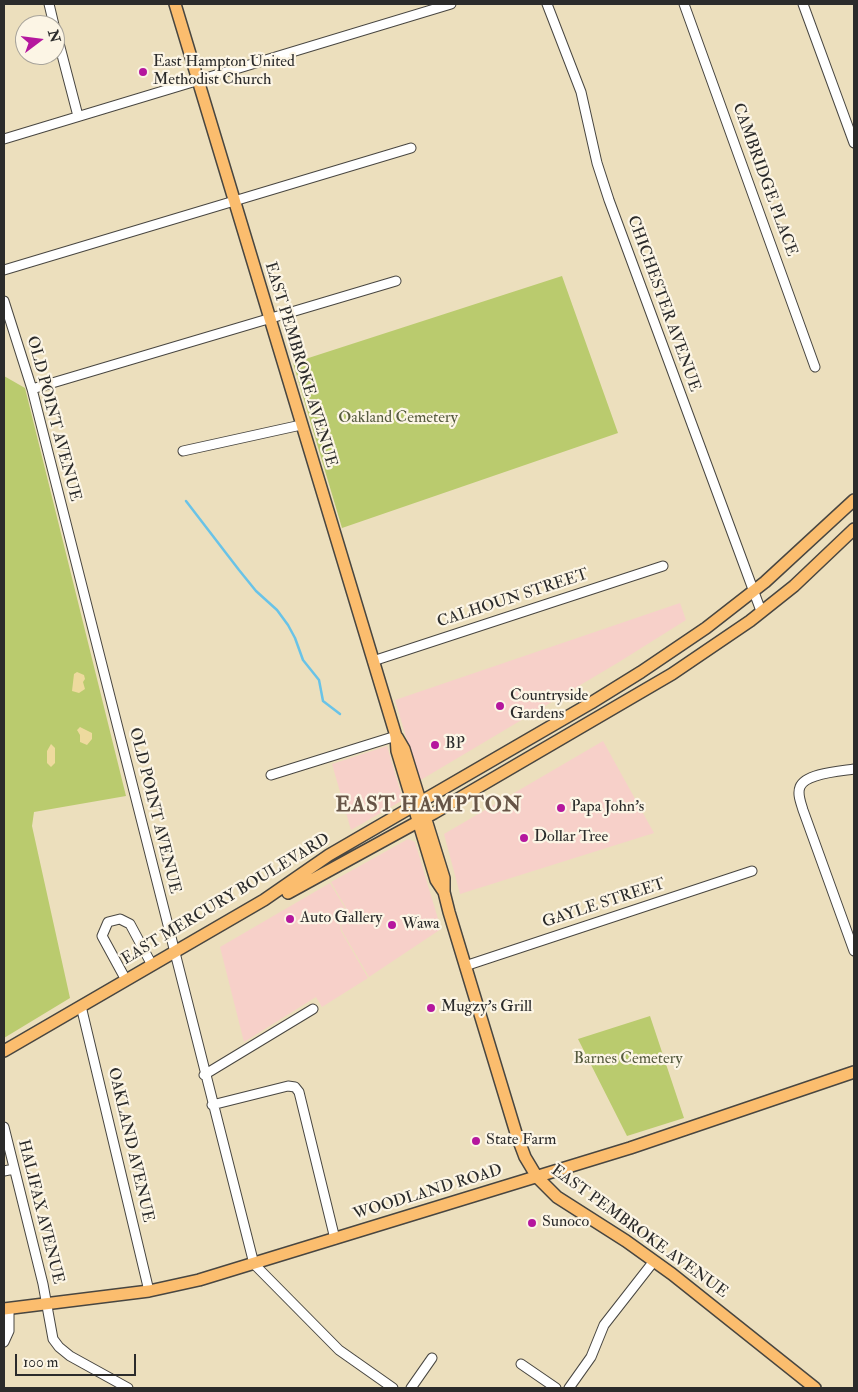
<!DOCTYPE html>
<html>
<head>
<meta charset="utf-8">
<style>
  body { margin:0 }
  #map { position:relative; width:858px; height:1392px; overflow:hidden; background:#ecdfbd; font-family:"IM FELL Double Pica",serif }
  canvas { display:block }
  .frame { position:absolute; inset:0; border:5px solid #2b2b2b; pointer-events:none }
  .north { position:absolute; left:15px; top:15px; width:50px; height:50px; box-sizing:border-box; background:#fcf5e5; border:1px solid #a8a49b; border-radius:50%; rotate:75deg; font-size:14px; font-weight:700; line-height:20px; text-align:center; color:#2b2b2b }
  .north::after { content:''; display:block; margin:auto; width:18px; height:22px; background:#b5179e; clip-path:polygon(50% 0,100% 100%,50% 72%,0 100%) }
  .scale { position:absolute; left:15px; top:1354px; width:121px; height:22px; box-sizing:border-box; border:2px solid #2b2b2b; border-top:0; padding-left:6px; font-size:15px; line-height:18px; white-space:nowrap; color:#2b2b2b; -webkit-text-stroke:4px #fcf5e5; paint-order:stroke }
</style>
</head>
<body>
<div id="map">
<canvas width="858" height="1392"></canvas>
<div class="frame"></div>
<div class="north">N</div>
<div class="scale">100 m</div>
</div>
<script>
const g = document.querySelector('canvas').getContext('2d');
g.lineJoin = 'round';
function fill(path, color) { g.fillStyle = color; g.fill(path, 'evenodd'); }
function trace(path, color, width, dash) { g.strokeStyle = color; g.lineWidth = width; g.lineCap = dash ? 'butt' : 'round'; g.setLineDash(dash || []); g.stroke(path); }
function drawText(font, color, halo, rows, align = 'center') {
  g.font = font + ' "IM FELL Double Pica",serif'; g.lineWidth = 4.5; g.setLineDash([]); g.textBaseline = 'middle'; g.strokeStyle = halo; g.fillStyle = color; for (const [text, x, y, turn = 0] of rows) {
    g.save(); g.translate(x, y); g.rotate((+turn || 0) * Math.PI / 180); g.textAlign = isNaN(turn) ? turn : align; if (halo) g.strokeText(text, 0, 0); g.fillText(text, 0, 0); g.restore();
  }
}
const built = new Path2D(`
  M 680,603 L 686,620 L 619,662 L 419,781 L 395,700 Z
  M 603,741 L 654,833 L 460,894 L 444,834 Z
  M 387,746 L 403,800 L 351,830 L 332,764 Z
  M 408,839 L 415,842 L 441,929 L 369,977 L 342,931 L 340,912 L 346,908 L 331,882 Z
  M 330,883 L 345,908 L 339,911 L 341,931 L 368,978 L 322,1007 L 316,997 L 244,1042 L 220,947 Z`);
const green = new Path2D(`
  M 562,276 L 618,433 L 342,528 L 293,363 Z
  M 4,376 L 25,388 L 126,796 L 34,812 L 32,826 L 70,998 L 4,1038 Z
  M 650,1016 L 684,1118 L 627,1136 L 578,1039 Z`);
const sand = new Path2D(`
  M 77,672 L 84,675 L 85,679 L 83,682 L 85,689 L 79,693 L 72,691 L 74,674 Z
  M 80,727 L 92,733 L 92,739 L 87,745 L 80,742 L 80,735 L 77,730 Z
  M 51,744 L 55,748 L 55,763 L 51,767 L 47,763 L 47,751 Z`);
const stream = new Path2D(`
  M 186,501 L 239,570 L 256,591 L 277,610 L 288,625 L 295,638 L 303,660 L 319,680 L 323,701 L 340,714`);
const minor = new Path2D(`
  M 49,4 L 54,25
  M 547,4 L 581,92 L 597,163 L 609,200 L 761,611
  M 684,4 L 815,367
  M 803,4 L 854,143
  M 55,28 L 78,116
  M 4,139 L 451,4
  M 4,270 L 411,148
  M 4,301 L 32,389 L 254,1264 L 339,1350 L 393,1388
  M 32,389 L 396,281
  M 183,451 L 301,425
  M 373,661 L 663,566
  M 854,769 C 841,771 805,773 800,787 C 797,794 801,803 803,810 L 854,951
  M 271,775 L 396,736
  M 465,966 L 752,871
  M 126,980 L 102,936 L 108,922 L 120,919 L 130,924 L 152,965
  M 81,1006 L 149,1291
  M 204,1075 L 313,1009
  M 212,1105 L 288,1086 L 295,1087 L 299,1092 L 335,1239
  M 4,1127 L 43,1284 L 53,1339 L 59,1347 L 70,1356 L 128,1388
  M 4,1171 L 14,1169
  M 4,1342 L 9,1331 L 9,1309
  M 521,1364 L 556,1388
  M 411,1388 L 432,1358
  M 569,1388 L 591,1357 L 604,1325 L 654,1261`);
const major = new Path2D(`
  M 175,4 L 396,736 L 397,751 L 436,880 L 444,892
  M 397,737 L 404,749 L 444,878 L 444,892 L 449,912 L 516,1133 L 525,1157 L 537,1177 L 557,1197 L 626,1241 L 672,1274 L 815,1388
  M 288,893 L 434,813 L 672,674 L 750,621 L 794,586 L 854,529
  M 4,1051 L 264,900 L 329,855 L 591,703 L 641,672 L 706,628 L 765,582 L 854,500
  M 4,1309 L 149,1291 L 199,1280 L 630,1148 L 854,1072`);
const markers = [
  [143,72,5,"#b5179e"],
  [500,706,5,"#b5179e"],
  [435,745,5,"#b5179e"],
  [561,808,5,"#b5179e"],
  [524,838,5,"#b5179e"],
  [290,919,5,"#b5179e"],
  [392,925,5,"#b5179e"],
  [431,1008,5,"#b5179e"],
  [476,1141,5,"#b5179e"],
  [532,1223,5,"#b5179e"]
];
const poiNames = [
  ["East Hampton United",153,63],
  ["Methodist Church",153,81],
  ["Countryside",510,697],
  ["Gardens",510,715],
  ["BP",445,745],
  ["Papa John's",571,808],
  ["Dollar Tree",534,838],
  ["Auto Gallery",300,919],
  ["Wawa",402,925],
  ["Mugzy's Grill",441,1008],
  ["State Farm",486,1141],
  ["Sunoco",542,1223]
];
const streetNames = [
  ["CAMBRIDGE PLACE",764,180,70],
  ["CHICHESTER AVENUE",663,304,70],
  ["EAST PEMBROKE AVENUE",300,365,73],
  ["OLD POINT AVENUE",53,419,75],
  ["CALHOUN STREET",513,599,-18],
  ["OLD POINT AVENUE",154,811,76],
  ["EAST MERCURY BOULEVARD",226,900,-31],
  ["GAYLE STREET",604,904,-18],
  ["OAKLAND AVENUE",130,1145,77],
  ["WOODLAND ROAD",428,1193,-17],
  ["HALIFAX AVENUE",40,1212,76],
  ["EAST PEMBROKE AVENUE",639,1232,36]
];
const parkNames = [
  ["Oakland Cemetery",398,419],
  ["Barnes Cemetery",628,1060]
];
const districtNames = [
  ["EAST HAMPTON",429,806]
];
fill(built, '#f7d0c9');
fill(green, '#bacb6e');
fill(sand, '#eeda9e');
trace(stream, '#69c3e7', 2.5);
trace(minor, '#484641', 11);
trace(major, '#484641', 14);
trace(minor, '#fff', 9);
trace(major, '#fbbd6e', 11);
for (const [x, y, r, color] of markers) { const dot = new Path2D(); dot.arc(x, y, r, 0, 2 * Math.PI); g.fillStyle = color; g.fill(dot); trace(dot, '#fcf5e5', 2); }
drawText('16px', '#2b2b2b', '#fcf5e5', poiNames, 'left');
drawText('16px', '#2b2b2b', '#fcf5e5', streetNames);
drawText('16px', '#565b3f', '#fcf5e5', parkNames);
g.letterSpacing = '1px';
drawText('bold 21px', '#675547', '#fcf5e5', districtNames);
g.letterSpacing = '0px';
</script>
</body>
</html>
